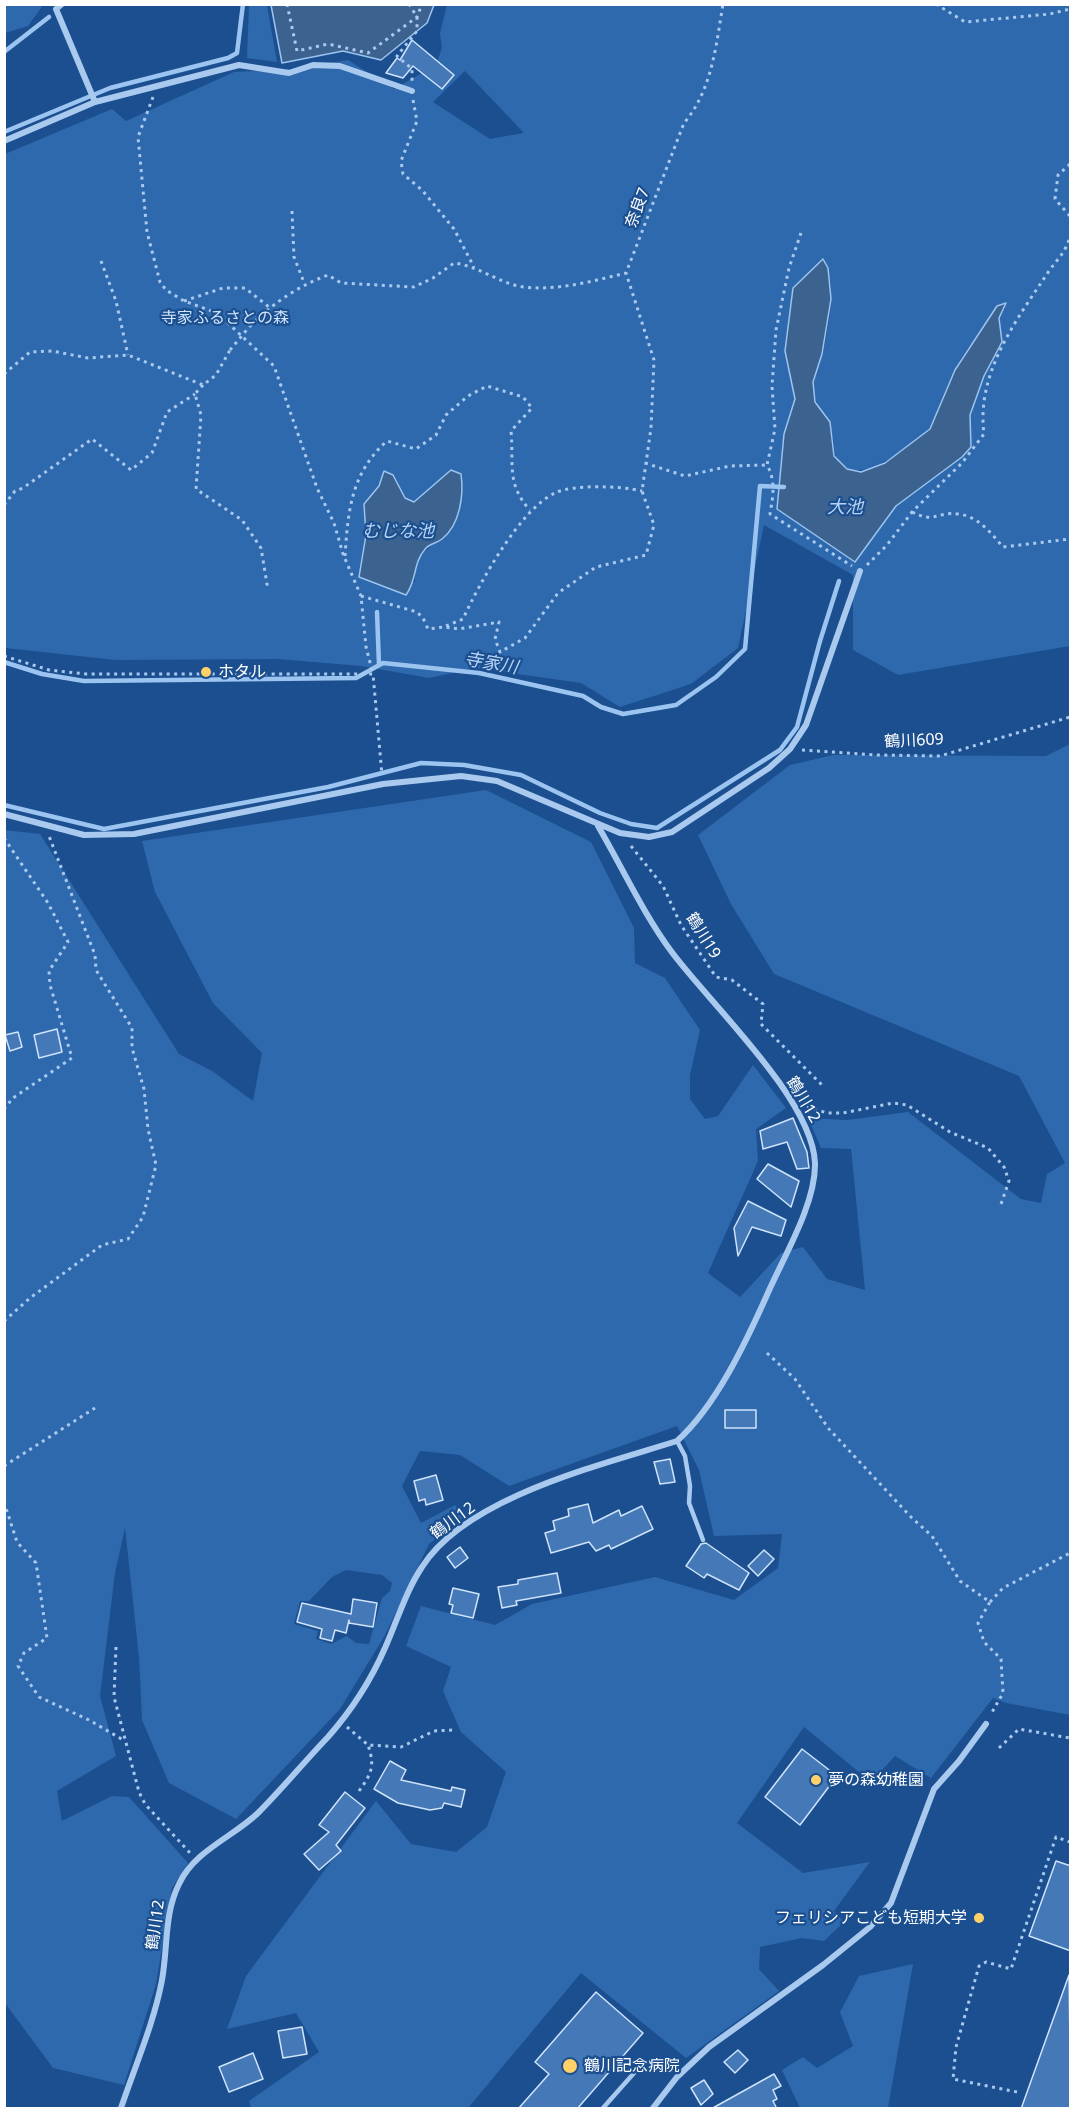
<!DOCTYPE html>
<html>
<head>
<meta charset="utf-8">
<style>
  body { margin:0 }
  #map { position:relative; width:1075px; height:2113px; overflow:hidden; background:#1b4f8f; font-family:"Noto Sans",sans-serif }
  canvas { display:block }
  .frame { position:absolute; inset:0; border:6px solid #fff; pointer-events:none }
</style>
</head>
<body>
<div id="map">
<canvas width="1075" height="2113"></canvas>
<div class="frame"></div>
</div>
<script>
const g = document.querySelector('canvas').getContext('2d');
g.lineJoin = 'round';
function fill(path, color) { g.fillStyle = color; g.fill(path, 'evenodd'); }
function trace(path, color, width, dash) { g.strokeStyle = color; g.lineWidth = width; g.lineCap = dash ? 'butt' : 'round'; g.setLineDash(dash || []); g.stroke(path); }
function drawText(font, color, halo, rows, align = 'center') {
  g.font = font + ' "Noto Sans","Noto Sans JP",sans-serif'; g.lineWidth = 4.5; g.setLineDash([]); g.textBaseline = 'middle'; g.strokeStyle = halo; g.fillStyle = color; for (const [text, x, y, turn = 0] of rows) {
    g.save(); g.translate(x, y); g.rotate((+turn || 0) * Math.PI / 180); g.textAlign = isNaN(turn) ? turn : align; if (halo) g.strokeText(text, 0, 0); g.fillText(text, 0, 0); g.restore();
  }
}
const green = new Path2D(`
  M 5,4 L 43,4 L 43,5 L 28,26 L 5,33 Z
  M 938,4 L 955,13 L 942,5 L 1070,5 L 1070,646 L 898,675 L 853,650 L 853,575 L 764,525 L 738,648 L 691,684 L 620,707 L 581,683 L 475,668 L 429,678 L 361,666 L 278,659 L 116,660 L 5,648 L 5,154 L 112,109 L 126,121 L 234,72 L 290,69 L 348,60 L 394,89 L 436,65 L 442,48 L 440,33 L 447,5 ZM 465,71 L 523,132 L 523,133 L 490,139 L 433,102 ZM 822,259 C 839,283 828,326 823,353 C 820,363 814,373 813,383 C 812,409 834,420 834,447 C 834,457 841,467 852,470 C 871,474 918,444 930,428 C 935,420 938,408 942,399 C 958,361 966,343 999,318 L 1002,342 L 984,376 L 969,415 L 971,447 L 962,457 L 896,506 L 855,562 L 777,509 L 784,434 L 795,399 ZM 384,472 L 393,475 L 405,498 L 414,502 L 424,495 L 443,539 C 424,548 415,560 415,582 L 359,577 L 366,535 L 364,504 L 379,486 Z
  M 249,5 L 267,5 L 277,62 L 247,58 Z
  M 1070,744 L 1070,1715 L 1006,1703 L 993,1698 L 931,1778 L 895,1756 L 871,1782 L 804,1727 L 737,1823 L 803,1873 L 870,1862 L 834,1911 L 844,1922 L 824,1941 L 802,1938 L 760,1947 L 759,1969 L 779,1991 L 686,2058 L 581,1973 L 468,2108 L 251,2108 L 249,2101 L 319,2052 L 296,2013 L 227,2029 L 246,1976 L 376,1801 L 411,1844 L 456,1852 L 487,1827 L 506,1772 L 461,1732 L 443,1691 L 451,1667 L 406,1646 L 421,1606 L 495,1625 L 532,1604 L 655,1577 L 734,1600 L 778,1568 L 782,1534 L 714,1536 L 699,1470 L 677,1426 L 509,1486 L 460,1455 L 420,1451 L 402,1486 L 421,1523 L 455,1505 L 464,1517 L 429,1544 L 384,1637 L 340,1709 L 236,1819 L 169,1783 L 142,1720 L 139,1657 L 125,1528 L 115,1573 L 100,1696 L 116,1756 L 57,1791 L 62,1821 L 112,1796 L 129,1797 L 188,1863 L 172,1888 L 156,1984 L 124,2085 L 53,2068 L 5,2003 L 4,830 L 40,834 L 179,1054 L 212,1071 L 253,1101 L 262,1053 L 213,1003 L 155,892 L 142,841 L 486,790 L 591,842 L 634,928 L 635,963 L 665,978 L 700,1030 L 690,1075 L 690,1099 L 705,1119 L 718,1116 L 753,1065 L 786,1108 L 756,1129 L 758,1161 L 708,1273 L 740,1297 L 781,1253 L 803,1247 L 827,1279 L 865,1290 L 851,1149 L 821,1148 L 808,1118 L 847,1120 L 908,1112 L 1021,1199 L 1041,1203 L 1047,1174 L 1065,1163 L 1019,1076 L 774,974 L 731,904 L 698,835 L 790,765 L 833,755 L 1046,756 ZM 346,1570 L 382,1575 L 392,1583 L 390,1591 L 382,1598 L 369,1644 L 356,1643 L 347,1636 L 331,1644 L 316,1639 L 318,1631 L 294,1624 L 300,1601 L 309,1601 L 332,1577 Z
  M 913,1964 L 888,2108 L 800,2108 L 782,2070 L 803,2057 L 817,2068 L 853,2046 L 840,2012 L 859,1976 Z`);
const water = new Path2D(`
  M 271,5 L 271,4 L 434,5 L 427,23 L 381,60 L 343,51 L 282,63 Z
  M 823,259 L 828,268 L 831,299 L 822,354 L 813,382 L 815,402 L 830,422 L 834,456 L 847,469 L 861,472 L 885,463 L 930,429 L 955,370 L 997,306 L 1006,303 L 999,318 L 1002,342 L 984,376 L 970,415 L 971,447 L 962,457 L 896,506 L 855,562 L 777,509 L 784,434 L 795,399 L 785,351 L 793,288 Z
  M 451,470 L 461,474 C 464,495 460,525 442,539 C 437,543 430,544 426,548 C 412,564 418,578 406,595 L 359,577 L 366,535 L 364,504 L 379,486 L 384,471 L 393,475 L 405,498 L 414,502 Z`);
const stream = new Path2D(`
  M 4,52 L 49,17
  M 4,132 L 110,88 L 228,58 L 237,53 L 243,4
  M 377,612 L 379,665
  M 4,662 L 42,674 L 84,681 L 356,678 L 383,663 L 479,673 L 583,696 L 601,707 L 623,714 L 676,705 L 716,677 L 745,649 L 760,486 L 784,487
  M 4,805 L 104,829 L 328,787 L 421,763 L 464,765 L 521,775 L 600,813 L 631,824 L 657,828 L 780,750 L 797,727 L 820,641 L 839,581`);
const building = new Path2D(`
  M 412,40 L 454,75 L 442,89 L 413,66 L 403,78 L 386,73 L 397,58 L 400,60 Z
  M 57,1029 L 62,1052 L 39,1058 L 34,1035 Z
  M 18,1032 L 22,1047 L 10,1051 L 5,1035 Z
  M 793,1118 L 807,1152 L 809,1168 L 797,1169 L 787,1142 L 763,1149 L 760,1131 Z
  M 768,1164 L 799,1181 L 791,1207 L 757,1179 Z
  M 748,1201 L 786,1220 L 781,1236 L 752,1227 L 738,1256 L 734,1228 Z
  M 725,1410 L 756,1410 L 756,1428 L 725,1428 Z
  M 670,1459 L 675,1482 L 660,1484 L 654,1462 Z
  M 436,1475 L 443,1500 L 426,1505 L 425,1499 L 419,1501 L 414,1481 Z
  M 588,1504 L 593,1523 L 619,1510 L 621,1516 L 642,1506 L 653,1529 L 611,1549 L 609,1545 L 596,1551 L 589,1542 L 551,1553 L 545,1533 L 555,1530 L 553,1521 L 569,1516 L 568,1509 Z
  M 706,1543 L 749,1573 L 739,1590 L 707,1574 L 704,1578 L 686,1566 L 701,1544 Z
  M 460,1547 L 468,1558 L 455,1568 L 447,1557 Z
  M 764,1550 L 774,1559 L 758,1576 L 748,1566 Z
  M 557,1573 L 561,1593 L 516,1601 L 517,1605 L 502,1608 L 498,1587 L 518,1584 L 518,1580 Z
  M 453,1588 L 479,1594 L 473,1618 L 451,1613 L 453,1605 L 449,1604 Z
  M 353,1599 L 377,1603 L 373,1627 L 349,1623 L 349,1620 L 346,1633 L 335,1630 L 332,1641 L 320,1638 L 322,1629 L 297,1622 L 302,1603 L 351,1614 Z
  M 802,1749 L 837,1776 L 800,1825 L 765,1797 Z
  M 390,1761 L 406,1770 L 401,1780 L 451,1791 L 452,1787 L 465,1790 L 461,1807 L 444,1803 L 442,1808 L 430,1810 L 398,1803 L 374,1789 Z
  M 345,1792 L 365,1808 L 336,1845 L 341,1851 L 319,1870 L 304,1854 L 329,1832 L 319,1825 Z
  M 1056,1861 L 1071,1866 L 1071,1951 L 1029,1936 Z
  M 1069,1975 L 1071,2109 L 1021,2109 Z
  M 596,1992 L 643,2033 L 577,2109 L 518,2109 L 549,2074 L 535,2062 Z
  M 302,2027 L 307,2054 L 283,2058 L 278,2031 Z
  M 738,2050 L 748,2060 L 735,2073 L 724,2062 Z
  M 253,2053 L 263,2079 L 229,2092 L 219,2067 Z
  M 774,2074 L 781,2086 L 773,2090 L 777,2099 L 773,2101 L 777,2109 L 711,2109 Z
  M 704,2080 L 713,2094 L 701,2105 L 691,2088 Z`);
const path = new Path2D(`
  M 287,4 L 297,51 L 328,44 L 368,53 L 417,17 L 422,4
  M 409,4 L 417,17 L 417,31 L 397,56 L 412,69 L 412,82
  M 936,4 L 965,22 L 1050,14 L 1070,9
  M 153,97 L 138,137 L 147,232 L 160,282 L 166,290 L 184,301 L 217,313 L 274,366 L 317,488 L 334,523 L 343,554 L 361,596 L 366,647 L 373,674
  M 413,100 L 417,121 L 401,161 L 403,174 L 422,190 L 454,229 L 474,267
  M 1070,164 L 1058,175 L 1055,199 L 1070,216
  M 292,211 L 294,257 L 305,285
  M 801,233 L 789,268 L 776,330 L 772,386 L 775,429 L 767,465 C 776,481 773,496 770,514 L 852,566
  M 101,261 L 116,301 L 128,355
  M 184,301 L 223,288 L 245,288 L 269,307
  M 250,326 C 272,304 298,286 328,275 L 341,283 L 414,287 L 433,278 L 454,263 C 479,266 500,284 524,287 C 558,291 593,281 626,273 L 684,123 C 712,90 716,46 723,4
  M 4,374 L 30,352 L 52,351 L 88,358 L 128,355 L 203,385 L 216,375 L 230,350
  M 203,385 L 195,394 L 201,415 L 196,489 L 242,520 L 261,548 L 268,590
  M 645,463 L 685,476 L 730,466 L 767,465
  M 4,505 L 15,491 L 23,488 L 92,439 L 131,470 L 152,453 L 167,412 L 195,394
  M 912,512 C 936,524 937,511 958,514 C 978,516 991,533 1003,547 L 1070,539
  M 345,556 C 348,511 351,473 387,441 L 416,449 L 436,435 L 446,415 L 468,396 L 487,386 L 523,397 L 532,408 L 511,431 C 514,464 506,484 530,510
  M 867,565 L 887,545 L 912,512 L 962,463 L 984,434 C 976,374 1015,322 1047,274 C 1056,260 1066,253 1070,236
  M 361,596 L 417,612 L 423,618 L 428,629 L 444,627 L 459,629 L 499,622 L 495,639 L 500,652 L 525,638 L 558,593 L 596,567 L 646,555 L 654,525 L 642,491 L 651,428 L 654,360 L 626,273
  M 446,626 L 463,619 C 479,584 520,509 555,493 C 573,484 622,486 642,491
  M 4,656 L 49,670 L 86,674 L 373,674 L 382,775
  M 802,750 L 877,755 L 940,756 L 1070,717
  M 4,838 L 48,903 L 68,942 L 49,971 L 50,985 L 72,1058 L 13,1098 L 4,1109
  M 631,846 L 663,886 L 681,925 L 716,977 L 732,980 L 763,1004 L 761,1024 L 822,1085
  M 807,1107 L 827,1113 L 843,1113 L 893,1103 L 907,1105 L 950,1132 L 988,1148 L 1004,1167 L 1009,1181 L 1000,1207
  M 4,1321 L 30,1298 L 102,1245 L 128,1239 L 143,1217 L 156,1165 L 148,1129 L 144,1089 L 132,1048 L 132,1028 L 96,970 L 95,955 L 49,836
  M 767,1353 L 795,1379 L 828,1428 L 911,1517 L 932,1536 L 960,1581 L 990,1602 L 978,1623 L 984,1642 L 1001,1659 L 1003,1693 L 991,1714
  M 4,1466 L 95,1408
  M 4,1502 L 17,1542 L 36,1563 L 47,1638 L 24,1653 L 18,1666 L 39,1697 L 89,1720 L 125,1741
  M 990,1602 L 1003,1588 L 1070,1553
  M 116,1647 L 114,1697 L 139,1792 L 145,1804 L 190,1853
  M 347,1727 L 368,1745 L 401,1747 L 434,1731 L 454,1730
  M 999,1748 L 1019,1729 L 1070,1738
  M 359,1791 C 372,1773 375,1766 368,1745
  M 1017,2092 L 953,2079 L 956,2047 L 979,1966 L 986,1962 L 1011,1969 L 1056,1837 L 1070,1842`);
const lane = new Path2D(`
  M 677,1441 L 685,1456 L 690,1486 L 689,1503 L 703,1540
  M 603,2108 L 634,2073`);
const street = new Path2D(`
  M 62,4 L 56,9 L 95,102
  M 4,141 L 95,102 L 239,65 L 289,73 L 313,65 L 340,66 L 412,91
  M 4,814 L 84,835 L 134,834 L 383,784 L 461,776 L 497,781 L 620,833 L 649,837 L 672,832 L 769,768 L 790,749 L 806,725 L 860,571
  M 121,2108 C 135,2066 154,2023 162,1980 C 168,1947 164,1914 179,1884 C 194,1851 233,1837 258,1813 C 282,1789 304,1762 328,1737 C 351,1711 371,1680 385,1648 C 397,1621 406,1591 422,1567 C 466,1497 601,1465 677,1441 C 716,1406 746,1342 767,1295 C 783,1258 816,1204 815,1163 C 812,1098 710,1004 671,951 C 643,913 622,867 598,826
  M 653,2108 L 677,2077 L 709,2047 L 823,1965 L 870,1927 L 891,1903 L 934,1789 L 959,1761 L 986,1724`);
const pathBridge = new Path2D(`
  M 230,350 L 250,326`);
const markers = [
  [206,672,6,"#ffd166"],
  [816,1780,6,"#ffd166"],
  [979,1918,6,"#ffd166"],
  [570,2066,8,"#ffd166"]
];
const streetNames = [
  ["奈良7",638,208,-69],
  ["鶴川609",914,741,-3],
  ["鶴川19",703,936,58],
  ["鶴川12",803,1100,59],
  ["鶴川12",453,1521,-36],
  ["鶴川12",156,1925,-82]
];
const parkNames = [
  ["寺家ふるさとの森",225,318]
];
const poiNames = [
  ["ホタル",218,672],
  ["夢の森幼稚園",828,1780],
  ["フェリシアこども短期大学",967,1918,"right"],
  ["鶴川記念病院",584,2066]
];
const waterNames = [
  ["大池",845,508],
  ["むじな池",398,532],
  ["寺家川",491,664,10]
];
fill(green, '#2e69ad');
fill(water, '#3c6290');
trace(water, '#9cc4f0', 1.5);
trace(stream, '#9cc4f0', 4.5);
fill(building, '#4478b7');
trace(building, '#cfe3fa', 1.5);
trace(path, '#a9c9ee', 3, [3, 4.5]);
trace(lane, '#a9c9ee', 4.5);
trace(street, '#a9c9ee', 6);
trace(pathBridge, '#a9c9ee', 3, [3, 4.5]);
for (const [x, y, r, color] of markers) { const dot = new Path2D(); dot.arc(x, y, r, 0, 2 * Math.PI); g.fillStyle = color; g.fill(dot); trace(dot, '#1b4f8f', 2); }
drawText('16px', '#fff', '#1b4f8f', streetNames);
drawText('16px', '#cfe3fa', '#1b4f8f', parkNames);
drawText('16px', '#fff', '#1b4f8f', poiNames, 'left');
drawText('italic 18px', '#b5d3f5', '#1b4f8f', waterNames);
</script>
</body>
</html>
